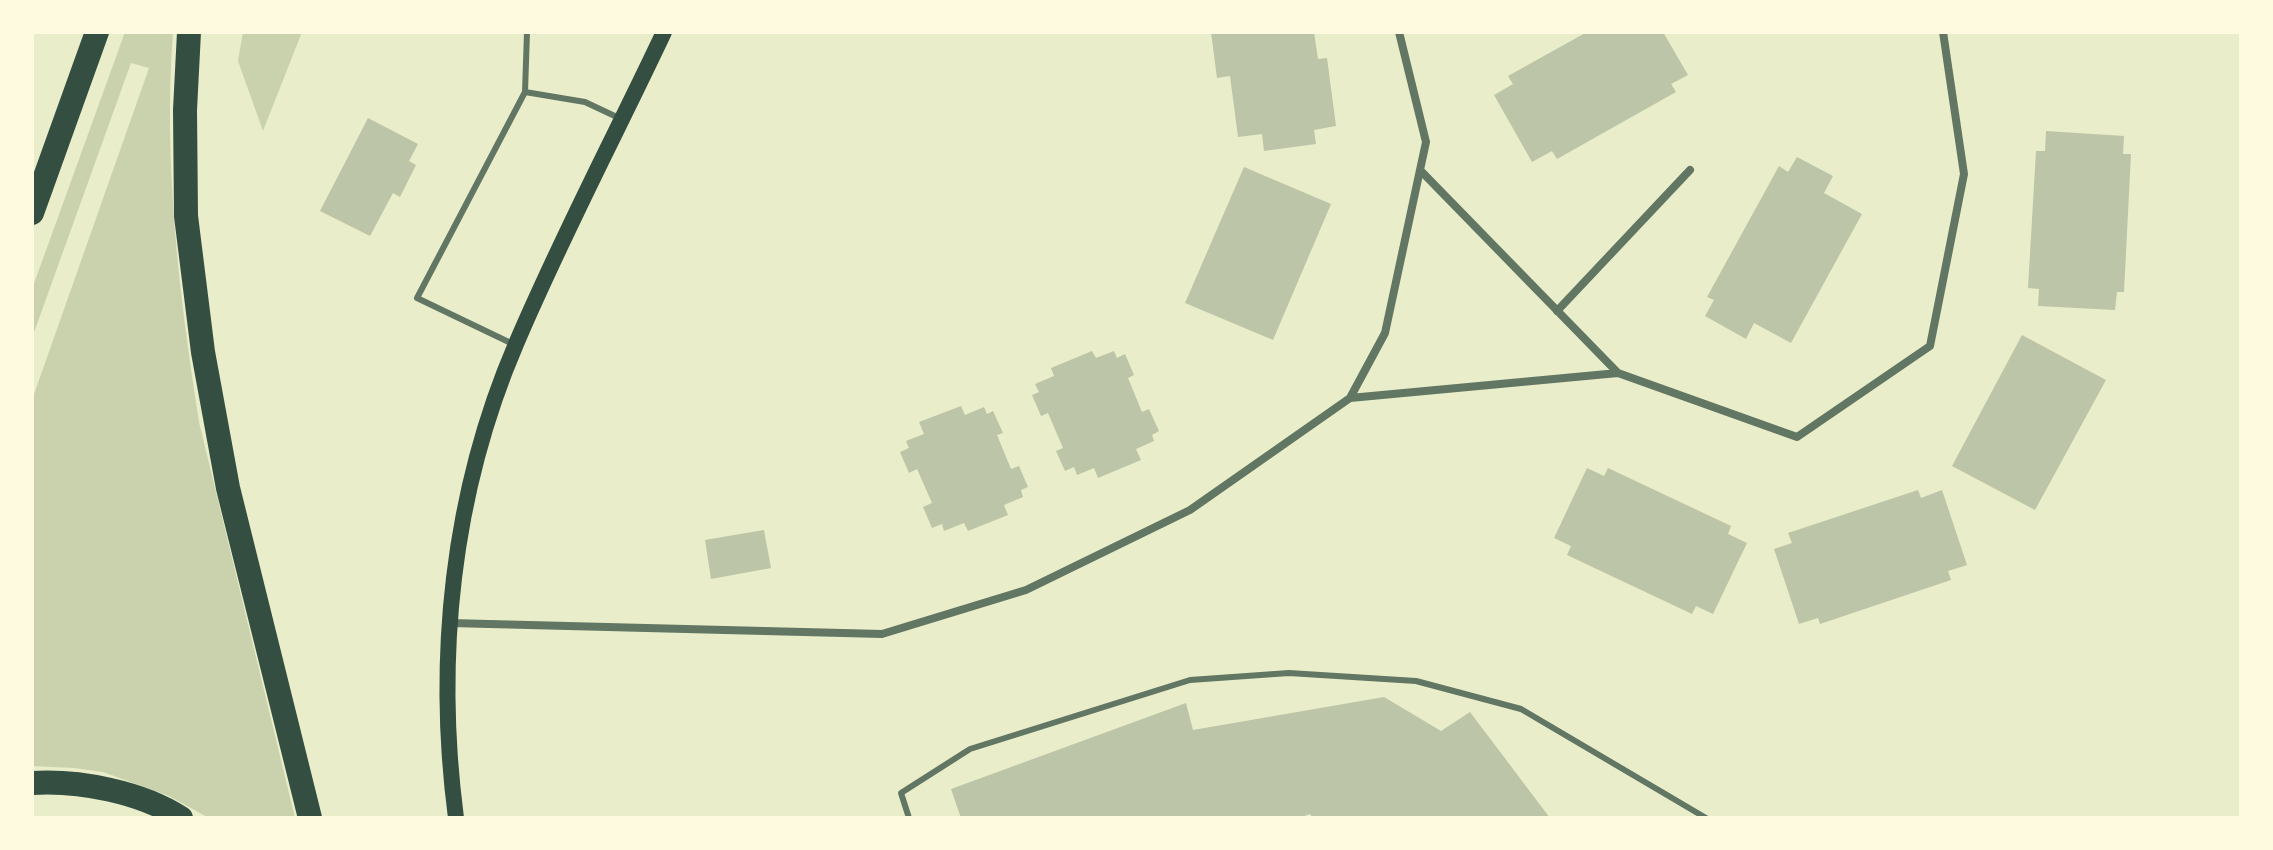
<!DOCTYPE html>
<html>
<head>
<meta charset="utf-8">
<style>
  body { margin:0 }
  #map { position:relative; width:2273px; height:850px; overflow:hidden; background:#e9edc9; font-family:"Titillium Web",sans-serif }
  canvas { display:block }
  .frame { position:absolute; inset:0; border:34px solid #fefae0; pointer-events:none }
</style>
</head>
<body>
<div id="map">
<canvas width="2273" height="850"></canvas>
<div class="frame"></div>
</div>
<script>
const g = document.querySelector('canvas').getContext('2d');
g.lineJoin = 'round';
function fill(path, color) { g.fillStyle = color; g.fill(path, 'evenodd'); }
function trace(path, color, width, dash) { g.strokeStyle = color; g.lineWidth = width; g.lineCap = dash ? 'butt' : 'round'; g.setLineDash(dash || []); g.stroke(path); }
const green = new Path2D(`
  M 125,32 L 173,32 C 163,163 179,293 199,422 L 295,818 L 209,818 L 169,796 L 103,772 L 74,768 L 32,766 L 32,400 L 149,68 L 131,63 L 32,338 L 32,289 Z
  M 243,32 L 302,32 L 263,131 L 238,61 Z`);
const building = new Path2D(`
  M 1211,32 L 1314,32 L 1318,59 L 1327,58 L 1336,126 L 1314,130 L 1316,144 L 1264,151 L 1262,134 L 1238,137 L 1230,76 L 1217,78 Z
  M 1587,32 L 1663,32 L 1688,75 L 1671,84 L 1676,92 L 1557,159 L 1552,151 L 1532,162 L 1494,95 L 1513,84 L 1508,76 Z
  M 368,118 L 418,144 L 409,161 L 416,165 L 400,197 L 393,193 L 370,236 L 320,211 Z
  M 2046,131 L 2124,136 L 2123,154 L 2131,154 L 2124,292 L 2117,292 L 2115,310 L 2038,306 L 2039,289 L 2028,288 L 2036,151 L 2045,151 Z
  M 1797,157 L 1833,176 L 1824,193 L 1862,214 L 1791,343 L 1754,323 L 1746,339 L 1705,316 L 1714,300 L 1707,297 L 1779,166 L 1788,172 Z
  M 1244,167 L 1331,204 L 1273,340 L 1185,303 Z
  M 2022,335 L 2106,380 L 2035,510 L 1952,466 Z
  M 1092,351 L 1096,358 L 1114,351 L 1117,358 L 1125,354 L 1134,375 L 1128,378 L 1142,412 L 1149,409 L 1159,431 L 1152,435 L 1154,441 L 1136,449 L 1141,460 L 1098,478 L 1094,468 L 1077,475 L 1074,467 L 1065,471 L 1056,451 L 1063,448 L 1048,413 L 1041,416 L 1032,395 L 1039,392 L 1035,384 L 1054,376 L 1051,368 Z
  M 961,406 L 965,415 L 984,407 L 987,414 L 993,411 L 1003,433 L 997,435 L 1011,469 L 1019,466 L 1028,487 L 1021,490 L 1023,497 L 1004,505 L 1008,515 L 968,531 L 964,523 L 944,531 L 942,524 L 932,528 L 923,507 L 932,503 L 917,469 L 909,473 L 900,452 L 909,448 L 906,441 L 924,434 L 919,422 Z
  M 1587,468 L 1604,476 L 1608,468 L 1731,526 L 1728,534 L 1747,543 L 1713,614 L 1696,606 L 1692,614 L 1567,555 L 1571,546 L 1554,538 Z
  M 1918,490 L 1921,498 L 1942,490 L 1967,565 L 1948,571 L 1951,580 L 1820,624 L 1818,618 L 1799,624 L 1774,549 L 1792,543 L 1788,533 Z
  M 764,530 L 771,568 L 711,579 L 705,540 Z
  M 1384,697 L 1441,731 L 1470,712 L 1550,818 L 1313,818 L 1310,814 L 1299,818 L 961,818 L 951,789 L 1186,703 L 1193,730 Z`);
const service = new Path2D(`
  M 525,92 L 585,102 L 619,118
  M 515,345 L 417,298 L 525,92 L 527,32
  M 909,818 L 901,793 L 970,749 L 1190,680 L 1289,673 L 1416,681 L 1521,709 L 1706,818`);
const minor = new Path2D(`
  M 1420,170 L 1618,373
  M 1557,311 L 1690,170
  M 1350,398 L 1618,373 L 1797,437 L 1930,346 L 1964,174 L 1943,32
  M 450,623 L 882,634 L 1026,590 L 1190,510 L 1350,398 L 1385,333 L 1426,142 L 1399,32`);
const secondary = new Path2D(`
  M 456,818 C 435,658 452,493 516,344 C 561,238 615,136 664,32`);
const motorway = new Path2D(`
  M 189,32 L 185,110 L 186,216 L 203,352 L 228,488 L 310,818
  M 32,213 L 97,32
  M 32,783 C 79,780 141,792 181,818`);
fill(green, '#cad2ad');
fill(building, '#bcc5a7');
trace(service, '#617663', 6);
trace(minor, '#617663', 8);
trace(secondary, '#344e41', 16);
trace(motorway, '#344e41', 24);
</script>
</body>
</html>
